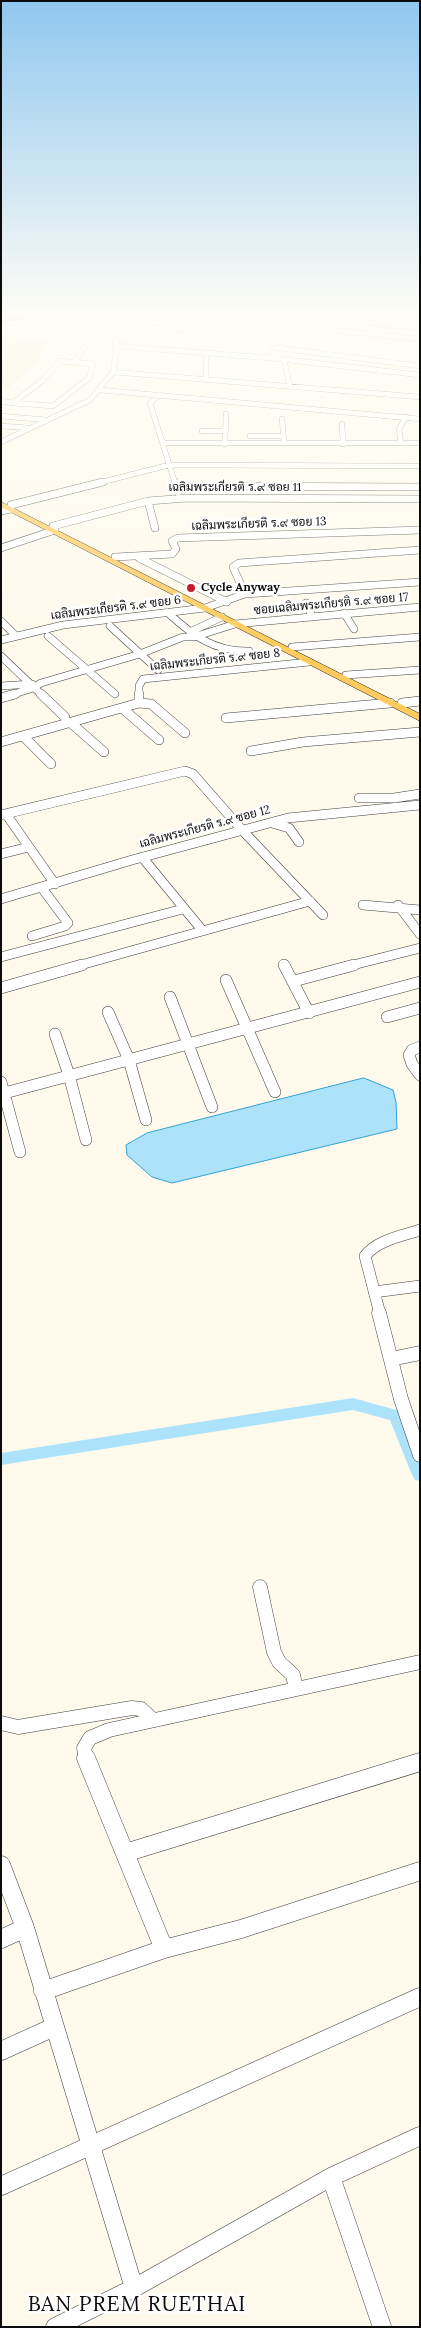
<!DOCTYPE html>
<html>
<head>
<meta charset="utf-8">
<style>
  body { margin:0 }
  #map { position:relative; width:421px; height:2328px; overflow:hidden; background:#fffaec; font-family:Lora,serif }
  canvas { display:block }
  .frame { position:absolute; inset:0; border:2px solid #0c0c0c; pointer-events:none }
</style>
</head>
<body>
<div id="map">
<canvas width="421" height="2328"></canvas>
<div class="frame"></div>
</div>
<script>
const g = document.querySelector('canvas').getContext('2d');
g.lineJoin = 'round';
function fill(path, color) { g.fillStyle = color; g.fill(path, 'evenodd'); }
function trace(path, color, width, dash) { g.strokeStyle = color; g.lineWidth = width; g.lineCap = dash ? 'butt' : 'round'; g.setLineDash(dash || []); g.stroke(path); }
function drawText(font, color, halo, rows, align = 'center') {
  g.font = font + ' Lora,Sarabun,serif'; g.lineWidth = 5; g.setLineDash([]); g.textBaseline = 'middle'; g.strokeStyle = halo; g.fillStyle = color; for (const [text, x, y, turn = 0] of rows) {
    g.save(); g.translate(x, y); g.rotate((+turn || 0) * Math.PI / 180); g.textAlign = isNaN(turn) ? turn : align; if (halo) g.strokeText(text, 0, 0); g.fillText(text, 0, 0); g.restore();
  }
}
const pitch = new Path2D(`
  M 1,335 L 50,343 L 25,374 L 6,389 L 1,388 Z`);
const water = new Path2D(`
  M 364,1078 L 393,1090 L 396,1102 L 397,1129 L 172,1183 L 152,1177 L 127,1155 L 126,1145 L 147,1133 Z`);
const canal = new Path2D(`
  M 304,317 L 316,317 L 420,329 L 420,333 Z
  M 353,1398 L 400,1411 L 420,1456 L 420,1481 L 415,1480 L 412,1475 L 390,1420 L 353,1410 L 1,1465 L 1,1453 Z`);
const minorFar5 = new Path2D(`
  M 151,317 L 140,327 L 182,330 L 198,317
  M 229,323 L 264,327
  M 378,323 L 400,317
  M 270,324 L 420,339
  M 247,338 L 280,317
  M 117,346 L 271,358 L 420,375
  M 206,353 L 206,380
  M 271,358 L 275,348 L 279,348 L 420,366
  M 284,360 L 290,386
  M 60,361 L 93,364 L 89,378 L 53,406 L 13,403 L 43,380 Z
  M 75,361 L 105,317
  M 113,372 L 420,397
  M 100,390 L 420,419
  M 159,395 L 150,403 L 175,483
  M 1,401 L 13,403
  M 1,416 L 47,420
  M 282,419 L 284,442
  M 342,424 L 343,444
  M 1,426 L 29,428
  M 202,431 L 225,431
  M 250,436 L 283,436
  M 1,442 L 90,400 L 113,372 L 117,346 L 115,339
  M 164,443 L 420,443
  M 401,443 L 399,429 L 406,417
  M 225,444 L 226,414
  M 98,483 L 169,465 L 420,466`);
const minorFar4 = new Path2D(`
  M 175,482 L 178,492
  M 177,486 L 420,487
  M 148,501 L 155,528
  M 11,505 L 103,482
  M 1,511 L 11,509
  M 53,526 L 148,501 L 187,498 L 420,499
  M 1,548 L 55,530
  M 420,550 L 239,563 L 233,567 L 245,594 L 420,582
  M 115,557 L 172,554 L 176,549 L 172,541 L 178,538 L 420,530
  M 139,558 L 227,602
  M 306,603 L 312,616
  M 167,612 C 192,635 214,652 249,651
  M 344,613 L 354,629
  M 1,621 L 16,636
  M 110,626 L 158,670
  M 192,631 L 222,617
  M 48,636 L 115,694
  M 1,640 L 63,625 L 205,608 L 245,594
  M 292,647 L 420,637
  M 1,656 L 42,695
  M 346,675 L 420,670
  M 1,686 L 32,684
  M 11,695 L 33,688 L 41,683 L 140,654 L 183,637 L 194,637 L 235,624 L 420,607
  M 139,695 L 139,686 L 143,679 L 309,662`);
const minorFar3 = new Path2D(`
  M 41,694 L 65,717
  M 1,698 L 15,694
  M 139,703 L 151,704 L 185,733
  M 402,703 L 420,701
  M 122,708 L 159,740
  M 226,718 L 390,703
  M 71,723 L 104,752
  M 23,736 L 51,764
  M 1,742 L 139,703 L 139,694
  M 251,751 L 303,742 L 420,732
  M 359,798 L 394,798 L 420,794
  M 6,814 L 55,884
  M 1,815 L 185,771 L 193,774 L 242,830 L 323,915
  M 272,823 L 289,828 L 299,842
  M 1,854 L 29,847
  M 142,857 L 202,930
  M 1,899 L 132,860 L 288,818 L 420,805
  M 363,905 L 420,910
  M 398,905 L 420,934
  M 32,936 L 65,926 L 68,923 L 42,888
  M 1,957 L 183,909
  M 77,966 L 310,901
  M 349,966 L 420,948`);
const minorFar2 = new Path2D(`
  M 284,965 L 309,1013
  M 226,980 L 275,1092
  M 294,981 L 354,965
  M 1,988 L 82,965
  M 170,997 L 212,1107
  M 108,1012 L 129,1060 L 146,1120
  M 387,1017 L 420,1008
  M 55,1034 L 69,1075 L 86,1140
  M 420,1047 L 412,1050 L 409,1055 L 412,1064 L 420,1075
  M 1,1082 L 20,1152
  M 1,1094 L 420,982
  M 374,1292 L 420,1286
  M 380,1314 L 365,1256 C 377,1240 402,1236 420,1230`);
const minorFar1 = new Path2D(`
  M 379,1313 L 401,1399 L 420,1455
  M 391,1359 L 420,1353
  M 260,1587 L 274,1652 L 279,1662 L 293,1675 L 296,1689
  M 1,1723 L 18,1727 L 132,1708 L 141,1709 L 153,1720
  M 86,1759 L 84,1748 L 90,1738 L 109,1730 L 420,1662`);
const minor = new Path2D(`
  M 86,1758 L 164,1949
  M 125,1853 L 420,1762
  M 1,1865 L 25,1928 L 134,2288
  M 1,1939 L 25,1928
  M 43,1991 L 164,1949 L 241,1929 L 420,1871
  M 1,2051 L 54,2027
  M 331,2177 L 382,2327
  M 1,2186 L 420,1997
  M 55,2327 L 134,2288 L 331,2177 L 420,2136`);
const major = new Path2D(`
  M 8,317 L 18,317 L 1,322 L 1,318 Z
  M 1,502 L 420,714 L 420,721 L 1,507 Z`);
const rail = new Path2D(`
  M 1,323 L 25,317`);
const markers = [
  [191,588,5,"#c41d32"]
];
const farStreetnames = [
  ["เฉลิมพระเกียรติ ร.๙ ซอย 11",235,488],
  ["เฉลิมพระเกียรติ ร.๙ ซอย 13",259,524,-2],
  ["ซอยเฉลิมพระเกียรติ ร.๙ ซอย 17",331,604,-5],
  ["เฉลิมพระเกียรติ ร.๙ ซอย 6",116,608,-7],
  ["เฉลิมพระเกียรติ ร.๙ ซอย 8",215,660,-6],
  ["เฉลิมพระเกียรติ ร.๙ ซอย 12",205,827,-15]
];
const farPoinames = [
  ["Cycle Anyway",201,588]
];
const nearQuarternames = [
  ["BAN PREM RUETHAI",137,2305]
];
fill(pitch, '#e6f2c6');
fill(water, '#ade3fa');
trace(water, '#30a0d5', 1);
fill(canal, '#ade3fa');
trace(minorFar5, '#3f3f3f', 5.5);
trace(minorFar4, '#3f3f3f', 8);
trace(minorFar3, '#3f3f3f', 10);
trace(minorFar2, '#3f3f3f', 12);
trace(minorFar1, '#3f3f3f', 15);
trace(minor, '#3f3f3f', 19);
trace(major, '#1d1d1d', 1);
trace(minorFar5, '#fff', 5);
trace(minorFar4, '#fff', 7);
trace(minorFar3, '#fff', 9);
trace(minorFar2, '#fff', 11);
trace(minorFar1, '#fff', 14);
trace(minor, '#fff', 18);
fill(major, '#ffcb5c');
trace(rail, '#c41d32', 2);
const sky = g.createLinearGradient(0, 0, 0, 643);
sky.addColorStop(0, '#90c7ef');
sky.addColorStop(0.49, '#fffdf6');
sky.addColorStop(1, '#fffdf600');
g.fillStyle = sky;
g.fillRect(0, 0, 421, 643);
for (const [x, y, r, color] of markers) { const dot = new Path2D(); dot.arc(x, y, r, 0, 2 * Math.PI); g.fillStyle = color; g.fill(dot); trace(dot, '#fff', 2); }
drawText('12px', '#0c0c0c', '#fff', farStreetnames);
drawText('bold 12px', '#0c0c0c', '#fff', farPoinames, 'left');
g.letterSpacing = '1px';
drawText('21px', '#0c0c0c', '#fff', nearQuarternames);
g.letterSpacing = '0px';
</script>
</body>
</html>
